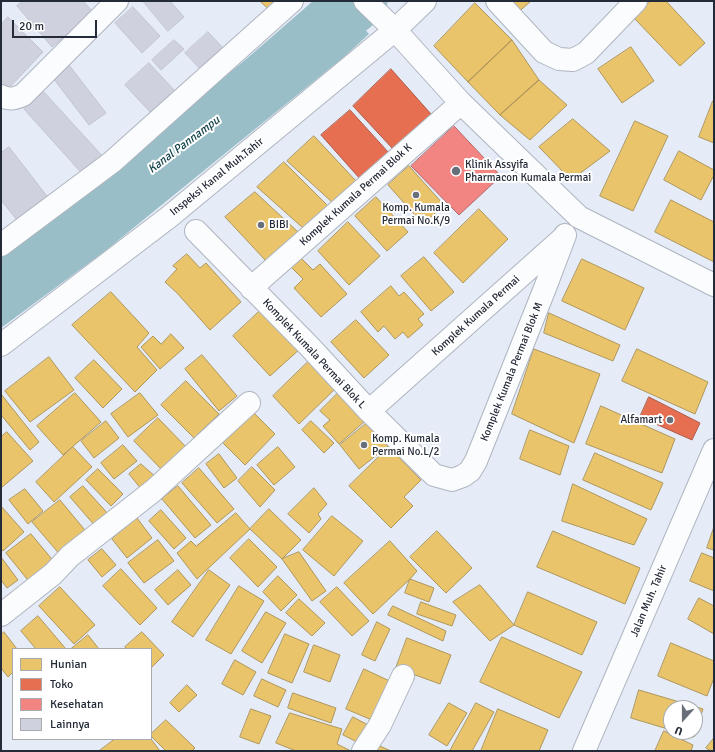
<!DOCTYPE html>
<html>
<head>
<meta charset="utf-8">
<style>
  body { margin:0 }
  #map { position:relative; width:715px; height:752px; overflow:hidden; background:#e5ecf7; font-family:Signika,sans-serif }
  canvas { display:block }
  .frame { position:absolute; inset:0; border:2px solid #242b38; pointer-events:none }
  .legend { position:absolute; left:12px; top:648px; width:140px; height:92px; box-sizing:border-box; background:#fff; border:1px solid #a7aaaf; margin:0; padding:5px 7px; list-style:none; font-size:12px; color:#242b38 }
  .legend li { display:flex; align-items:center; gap:8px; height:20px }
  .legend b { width:20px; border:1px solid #a7aaaf }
  .north { position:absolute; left:663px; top:700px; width:40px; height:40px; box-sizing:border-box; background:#fff; border:1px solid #a7aaaf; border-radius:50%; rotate:201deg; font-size:11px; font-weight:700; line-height:16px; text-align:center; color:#242b38 }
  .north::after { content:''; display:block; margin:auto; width:14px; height:18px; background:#686f7b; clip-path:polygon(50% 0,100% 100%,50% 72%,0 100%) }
  .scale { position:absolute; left:12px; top:20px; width:85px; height:18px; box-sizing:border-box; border:2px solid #242b38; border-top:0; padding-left:5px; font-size:12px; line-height:14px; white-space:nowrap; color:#242b38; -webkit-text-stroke:3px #fff; paint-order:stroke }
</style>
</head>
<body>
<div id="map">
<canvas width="715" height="752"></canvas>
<div class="frame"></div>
<ul class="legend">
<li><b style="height:11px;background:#e9c46a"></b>Hunian</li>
<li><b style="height:11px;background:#e76f51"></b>Toko</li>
<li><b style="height:11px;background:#f28482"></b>Kesehatan</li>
<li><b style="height:11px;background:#cfd2de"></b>Lainnya</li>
</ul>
<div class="north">U</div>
<div class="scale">20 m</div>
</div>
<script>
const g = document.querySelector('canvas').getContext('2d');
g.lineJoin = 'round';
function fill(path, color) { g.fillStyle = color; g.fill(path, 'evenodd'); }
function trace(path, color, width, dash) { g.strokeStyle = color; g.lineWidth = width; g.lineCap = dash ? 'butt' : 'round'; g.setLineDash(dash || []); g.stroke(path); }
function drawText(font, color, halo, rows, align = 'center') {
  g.font = font + ' Signika,sans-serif'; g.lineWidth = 4; g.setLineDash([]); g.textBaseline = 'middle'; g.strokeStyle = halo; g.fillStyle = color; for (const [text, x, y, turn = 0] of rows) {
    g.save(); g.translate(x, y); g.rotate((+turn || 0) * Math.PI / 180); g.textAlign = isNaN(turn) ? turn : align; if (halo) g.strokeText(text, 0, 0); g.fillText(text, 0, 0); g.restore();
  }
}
const water = new Path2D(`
  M 313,1 L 339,1 L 369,34 L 345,56 L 105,251 L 1,328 L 1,257 L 244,61 Z`);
const homes = new Path2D(`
  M 260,1 L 276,1 L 270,10 Z
  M 501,1 L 531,1 L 514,16 Z
  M 651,1 L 666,1 L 705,43 L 680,66 L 633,17 Z
  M 475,3 L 512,40 L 468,82 L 434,46 Z
  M 512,40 L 539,80 L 500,115 L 468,82 Z
  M 631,47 L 654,81 L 622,103 L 598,69 Z
  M 539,80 L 567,105 L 530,140 L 500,115 Z
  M 713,101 L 714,101 L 714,143 L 699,137 Z
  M 573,119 L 610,151 L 571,180 L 539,147 Z
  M 635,121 L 668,136 L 633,211 L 600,196 Z
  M 314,136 L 356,181 L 333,203 L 287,161 Z
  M 679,151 L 714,170 L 714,175 L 701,200 L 664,180 Z
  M 284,162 L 328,206 L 303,228 L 257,187 Z
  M 409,166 L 444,205 L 423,224 L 388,185 Z
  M 255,192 L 298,232 L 266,261 L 225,217 Z
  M 376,197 L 408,232 L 387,251 L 355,216 Z
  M 671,200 L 714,222 L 714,262 L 655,232 Z
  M 479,209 L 508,239 L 463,283 L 434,253 Z
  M 348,222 L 380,256 L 349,285 L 318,251 Z
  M 187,254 L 200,268 L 206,263 L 241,302 L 210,330 L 177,293 L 165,282 L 177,269 L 173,266 Z
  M 424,257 L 454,292 L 431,311 L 401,276 Z
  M 301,258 L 313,270 L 320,264 L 347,294 L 321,317 L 294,288 L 303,279 L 291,267 Z
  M 582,259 L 644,288 L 625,330 L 562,301 Z
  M 391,286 L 399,296 L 404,292 L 424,314 L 418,319 L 423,325 L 408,338 L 403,332 L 395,339 L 384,326 L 378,332 L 361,312 Z
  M 111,292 L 149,333 L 137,347 L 157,370 L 135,392 L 72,325 Z
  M 263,308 L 301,348 L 270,376 L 233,336 Z
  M 549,313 L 620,345 L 613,361 L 544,333 Z
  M 356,320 L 389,355 L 364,378 L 331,342 Z
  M 171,334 L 184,348 L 160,369 L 141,347 L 153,336 L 161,344 Z
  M 534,349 L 600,374 L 574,443 L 512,414 Z
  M 637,349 L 708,382 L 695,414 L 622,381 Z
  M 202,355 L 237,396 L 219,411 L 185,369 Z
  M 49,357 L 74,390 L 30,422 L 5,391 Z
  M 94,360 L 122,389 L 103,408 L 75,378 Z
  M 309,361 L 335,389 L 299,424 L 273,396 Z
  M 186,381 L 219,414 L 194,438 L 161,405 Z
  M 339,392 L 365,421 L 339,444 L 323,426 L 330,420 L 320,411 Z
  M 75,393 L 101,422 L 63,455 L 37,426 Z
  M 140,393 L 158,415 L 128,437 L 111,414 Z
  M 1,394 L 39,442 L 30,450 L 1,415 Z
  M 601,406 L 675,439 L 662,473 L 586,444 Z
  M 253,412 L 275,434 L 245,465 L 223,443 Z
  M 158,418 L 188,449 L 164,472 L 134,441 Z
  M 106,421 L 119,438 L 94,458 L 81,441 Z
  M 311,421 L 334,443 L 324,453 L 302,430 Z
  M 368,422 L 388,446 L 359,469 L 340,445 Z
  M 530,430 L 569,446 L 560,475 L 520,459 Z
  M 7,432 L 33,461 L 1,488 L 1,437 Z
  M 123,445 L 137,461 L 114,479 L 101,463 Z
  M 73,447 L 92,467 L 54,502 L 36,482 Z
  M 278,447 L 295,467 L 274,485 L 257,465 Z
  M 389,447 L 421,480 L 404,497 L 413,506 L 391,528 L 349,486 Z
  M 595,453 L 663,483 L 651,510 L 583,480 Z
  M 219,454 L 237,478 L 224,488 L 206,464 Z
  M 141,464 L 157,478 L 142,490 L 129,474 Z
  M 252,467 L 275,490 L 260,507 L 238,481 Z
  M 199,468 L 234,509 L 217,523 L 182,483 Z
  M 98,469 L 123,494 L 111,506 L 86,480 Z
  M 573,484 L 647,519 L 634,545 L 562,521 Z
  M 83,486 L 109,515 L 96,527 L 70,497 Z
  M 178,486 L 211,525 L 195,538 L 162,499 Z
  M 314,488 L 327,504 L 318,514 L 321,519 L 309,533 L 288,514 Z
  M 25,489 L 43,511 L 28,524 L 9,500 Z
  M 60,500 L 89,535 L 62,557 L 32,522 Z
  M 1,506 L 24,532 L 3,551 L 1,548 Z
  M 269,509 L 301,540 L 282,559 L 250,529 Z
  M 161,510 L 186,538 L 174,549 L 149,521 Z
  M 236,513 L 250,529 L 197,579 L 177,553 L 191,541 L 196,546 Z
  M 332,516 L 363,541 L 334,576 L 303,550 Z
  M 137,518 L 152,538 L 127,558 L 112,539 Z
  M 714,527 L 714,550 L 707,548 Z
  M 437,531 L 472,568 L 446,593 L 410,557 Z
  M 553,531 L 640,568 L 625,604 L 537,567 Z
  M 31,534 L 56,564 L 31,584 L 6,553 Z
  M 249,539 L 277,567 L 258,587 L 230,558 Z
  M 158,540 L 174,561 L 144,583 L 128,563 Z
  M 390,541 L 417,571 L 410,579 L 373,614 L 344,583 Z
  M 102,549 L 116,565 L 102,577 L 88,560 Z
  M 299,552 L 326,591 L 312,601 L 282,559 Z
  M 702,553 L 714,558 L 714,591 L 690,581 Z
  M 1,557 L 18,580 L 7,588 L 1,580 Z
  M 121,569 L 157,608 L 140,625 L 103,586 Z
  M 178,570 L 191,585 L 168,605 L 155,590 Z
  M 209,570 L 230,585 L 193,637 L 172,622 Z
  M 278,576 L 297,595 L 281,611 L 263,592 Z
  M 410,579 L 434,588 L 429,602 L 405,593 Z
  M 480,585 L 514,625 L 490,641 L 453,602 Z
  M 239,586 L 264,601 L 231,654 L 206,640 Z
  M 60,587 L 95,625 L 74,644 L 39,606 Z
  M 337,587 L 369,621 L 352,636 L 320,602 Z
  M 528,592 L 597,622 L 582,655 L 514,625 Z
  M 699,598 L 714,606 L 714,634 L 688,619 Z
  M 299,599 L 325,623 L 312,636 L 286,613 Z
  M 421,602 L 456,615 L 452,626 L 417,614 Z
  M 393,606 L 446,631 L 443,641 L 388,615 Z
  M 266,612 L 286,623 L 262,663 L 242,651 Z
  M 38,616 L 66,649 L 36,649 L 21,631 Z
  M 377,622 L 390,629 L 375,661 L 362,655 Z
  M 4,632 L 17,649 L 13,649 L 13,672 L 8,677 L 1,668 L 1,635 Z
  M 142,632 L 164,655 L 151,668 L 151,649 L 127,649 L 125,647 Z
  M 285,634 L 309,644 L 292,683 L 268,673 Z
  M 88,635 L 99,649 L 71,649 Z
  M 502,637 L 582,672 L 559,718 L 480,682 Z
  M 407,638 L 451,655 L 440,684 L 396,668 Z
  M 671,643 L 714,661 L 714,678 L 707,696 L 658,676 Z
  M 314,645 L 340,655 L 330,682 L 304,672 Z
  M 235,660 L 256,672 L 243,695 L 222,684 Z
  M 364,669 L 396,684 L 379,723 L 346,709 Z
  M 262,679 L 286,690 L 278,707 L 254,696 Z
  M 187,685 L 197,695 L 179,712 L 170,703 Z
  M 639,690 L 703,709 L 694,737 L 678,732 L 695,732 L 695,708 L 671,708 L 671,730 L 631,718 Z
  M 293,693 L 336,708 L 331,723 L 288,708 Z
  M 449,703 L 467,713 L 447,746 L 429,735 Z
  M 476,703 L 494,712 L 472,751 L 450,751 Z
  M 251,709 L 271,716 L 259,744 L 240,737 Z
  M 498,709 L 548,730 L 539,751 L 481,751 Z
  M 290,713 L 342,729 L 337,744 L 351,751 L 296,751 L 276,743 Z
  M 353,717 L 370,726 L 361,744 L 343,735 Z
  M 166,720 L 195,748 L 192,751 L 166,751 L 151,736 L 151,734 Z
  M 664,731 L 693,745 L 691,751 L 655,751 Z
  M 714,738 L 714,751 L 711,751 L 706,748 Z
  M 115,739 L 151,739 L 160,751 L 99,751 Z
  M 373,743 L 391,751 L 370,751 Z`);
const shops = new Path2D(`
  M 391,69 L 431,114 L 393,149 L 353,106 Z
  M 350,110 L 389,153 L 361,180 L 321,135 Z
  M 649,397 L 700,423 L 692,440 L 640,417 Z`);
const health = new Path2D(`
  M 454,126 L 501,176 L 459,215 L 411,166 Z`);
const river = new Path2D(`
  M 295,57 L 362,1`);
const building = new Path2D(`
  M 23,1 L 83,1 L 93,12 L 52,47 L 17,6 Z
  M 143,1 L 170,1 L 184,17 L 168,31 Z
  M 133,7 L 160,36 L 142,53 L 115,23 Z
  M 8,17 L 43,52 L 7,90 L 1,84 L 1,25 Z
  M 208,32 L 225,50 L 202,71 L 185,53 Z
  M 174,40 L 184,49 L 161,70 L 152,60 Z
  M 149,63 L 175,91 L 151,113 L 125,85 Z
  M 69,65 L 106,113 L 89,125 L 53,78 Z
  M 44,92 L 106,160 L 86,178 L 24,109 Z
  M 9,147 L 50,200 L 20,224 L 1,200 L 1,153 Z`);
const minor = new Path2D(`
  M 365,1 L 395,30 L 461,103 L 579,217 L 714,285
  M 497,1 L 544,52 L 559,59 L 573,60 L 586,53 L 636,1
  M 1,96 C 10,100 14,99 23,95 L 117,1
  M 196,231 L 309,346 L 369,411 L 434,475 L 452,480 L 463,476 L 470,471 L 476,461 L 545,288 L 565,235
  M 1,245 L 112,162 L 292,1
  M 251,288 L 461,103
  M 1,345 L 169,217 L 395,30 L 425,1
  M 369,411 L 562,239
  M 1,615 L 53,574 L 70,556 L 153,491 L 249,403
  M 363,751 L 380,725 L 403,676`);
const major = new Path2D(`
  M 584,751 L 714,450`);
const markers = [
  [456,171,5,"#686f7b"],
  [416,195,4,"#686f7b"],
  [261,225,4,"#686f7b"],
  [670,420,4,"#686f7b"],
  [364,445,4,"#686f7b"]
];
const poiNames = [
  ["Klinik Assyifa",465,165],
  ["Pharmacon Kumala Permai",465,178],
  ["Komp. Kumala",416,208,"center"],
  ["Permai No.K/9",416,221,"center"],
  ["BIBI",269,225],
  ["Alfamart",662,420,"right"],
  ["Komp. Kumala",372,439],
  ["Permai No.L/2",372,452]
];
const streetNames = [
  ["Inspeksi Kanal Muh.Tahir",217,177,-39],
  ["Komplek Kumala Permai Blok K",356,195,-42],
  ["Komplek Kumala Permai",476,316,-42],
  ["Komplek Kumala Permai Blok L",314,354,47],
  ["Komplek Kumala Permai Blok M",512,372,-68],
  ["Jalan Muh. Tahir",649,601,-67]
];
const waterNames = [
  ["Kanal Pannampu",184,145,-37]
];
fill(water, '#99bec7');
fill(homes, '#e9c46a');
trace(homes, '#ae965b', 1);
fill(shops, '#e76f51');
trace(shops, '#ac5b4a', 1);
fill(health, '#f28482');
trace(health, '#b4696c', 1);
trace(river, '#99bec7', 51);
fill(building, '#cfd2de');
trace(building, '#c1c4d0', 1);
trace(minor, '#aeb5bf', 24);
trace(major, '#aeb5bf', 24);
trace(minor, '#fbfcfe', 22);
trace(major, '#fbfcfe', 22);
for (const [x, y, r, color] of markers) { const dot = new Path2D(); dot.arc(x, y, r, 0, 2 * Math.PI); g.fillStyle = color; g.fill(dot); trace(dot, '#fff', 1.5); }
drawText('11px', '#242b38', '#fff', poiNames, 'left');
drawText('11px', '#242b38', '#fff', streetNames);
drawText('italic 12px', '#134349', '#fff', waterNames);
</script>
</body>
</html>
